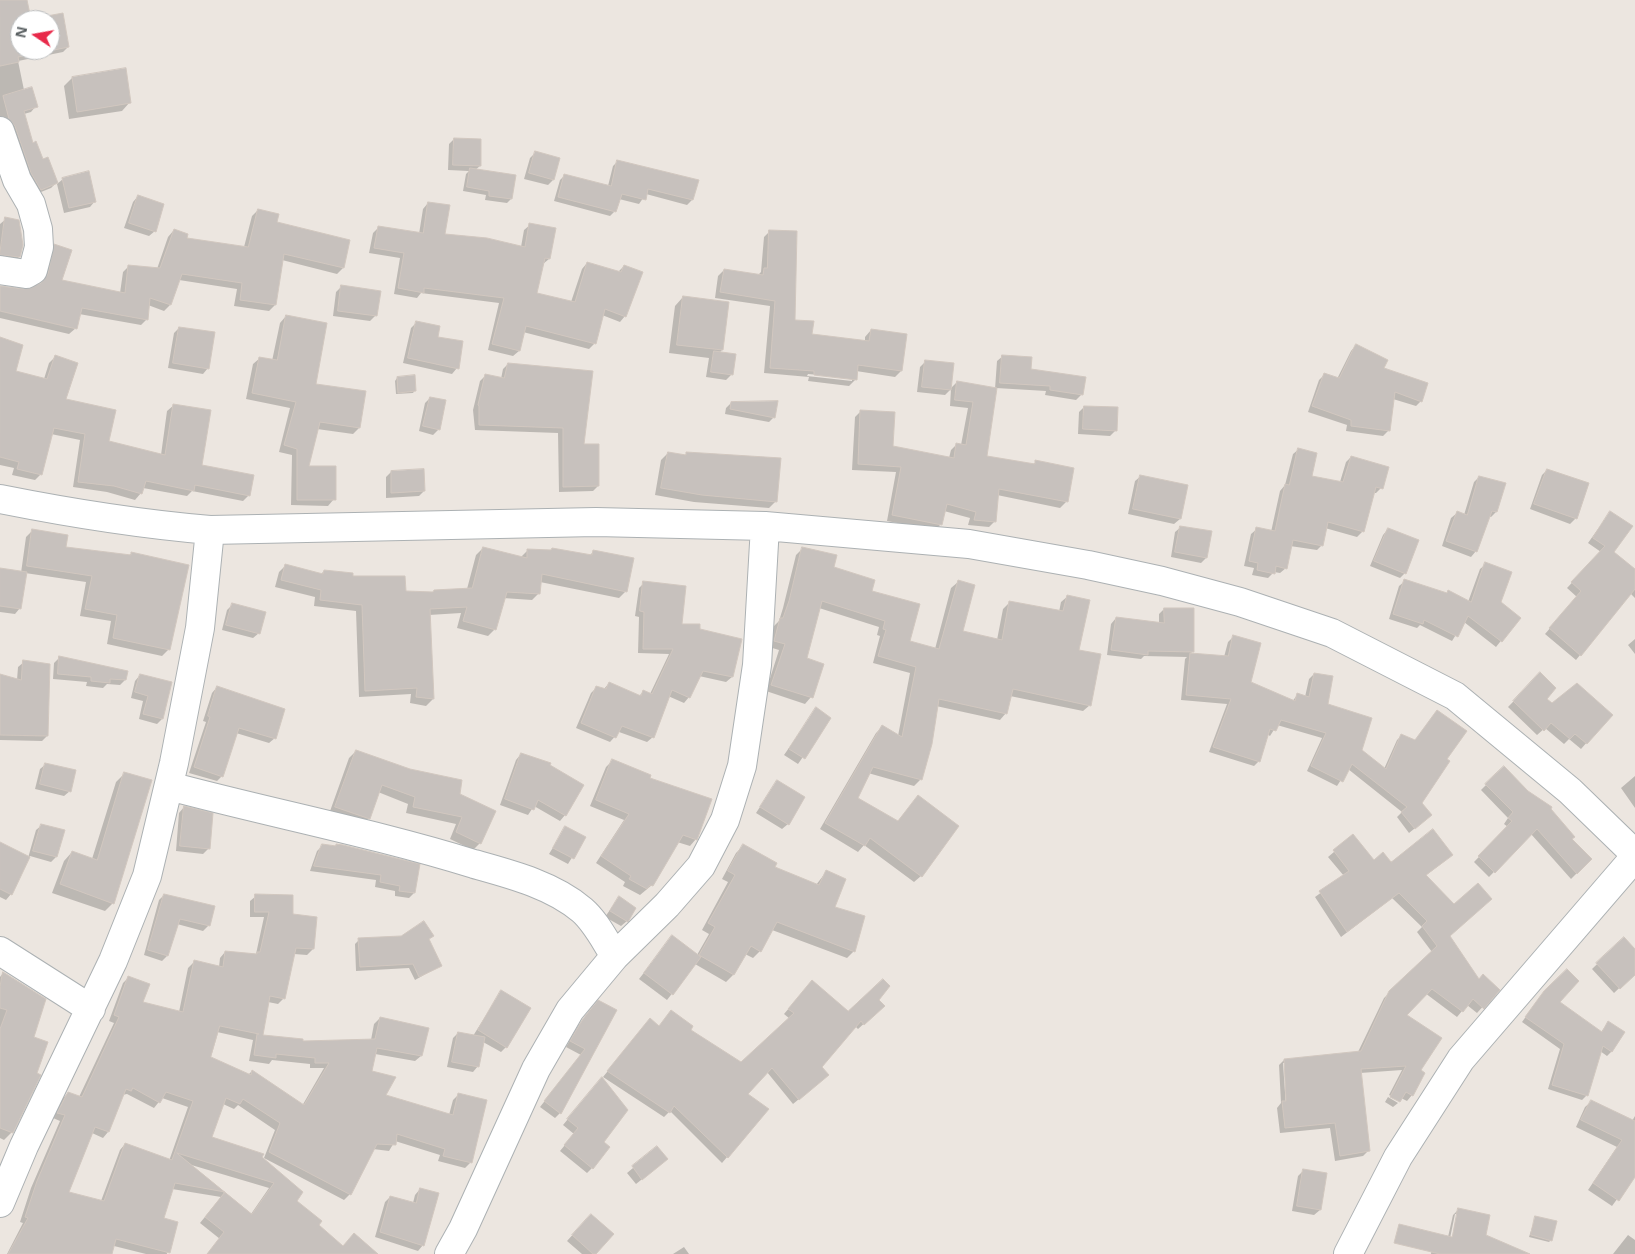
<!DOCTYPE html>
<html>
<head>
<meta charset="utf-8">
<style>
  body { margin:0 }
  #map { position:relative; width:1635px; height:1254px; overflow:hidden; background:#ece6e0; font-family:"Open Sans",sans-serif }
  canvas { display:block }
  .north { position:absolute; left:10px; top:10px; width:50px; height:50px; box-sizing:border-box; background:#fff; border:1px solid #bdbfc0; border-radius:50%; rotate:282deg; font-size:14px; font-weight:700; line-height:20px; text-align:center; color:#595f61 }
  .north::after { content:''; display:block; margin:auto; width:18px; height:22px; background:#e82a4a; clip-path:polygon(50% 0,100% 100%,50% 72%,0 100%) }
</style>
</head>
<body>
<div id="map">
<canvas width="1635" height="1254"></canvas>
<div class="north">N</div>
</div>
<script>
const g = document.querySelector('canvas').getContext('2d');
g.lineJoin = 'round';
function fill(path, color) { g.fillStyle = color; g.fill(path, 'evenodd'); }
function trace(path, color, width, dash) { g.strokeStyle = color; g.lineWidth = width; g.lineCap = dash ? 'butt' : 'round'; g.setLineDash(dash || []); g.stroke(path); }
const shadow = new Path2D(`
  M 0,8 L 30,20 L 20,20 L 20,50 L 50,50 L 50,20 L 35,20 L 62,15 L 68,47 L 63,52 L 18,61 L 24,90 L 36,106 L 31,112 L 24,114 L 32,144 L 56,183 L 51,188 L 36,194 L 0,120 Z
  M 72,78 L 130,102 L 122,111 L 69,119 L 64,86 Z
  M 454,139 L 480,166 L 475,170 L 511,199 L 507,203 L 485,200 L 486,195 L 463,191 L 466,174 L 469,171 L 448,170 L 449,144 Z
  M 535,153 L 553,180 L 548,185 L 524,179 L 530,158 Z
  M 618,161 L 692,200 L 687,205 L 646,194 L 639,204 L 619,199 L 615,211 L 610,216 L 554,201 L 560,180 L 565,175 L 608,186 L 613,166 Z
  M 63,179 L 95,201 L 90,207 L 64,213 L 57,184 Z
  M 138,196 L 155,231 L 149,236 L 124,228 L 133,202 Z
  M 428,203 L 444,235 L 521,247 L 524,230 L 530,225 L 549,259 L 543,264 L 535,293 L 571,302 L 582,269 L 587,263 L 618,272 L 624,266 L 625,316 L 620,322 L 602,315 L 595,343 L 589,349 L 523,332 L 519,351 L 513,356 L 488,350 L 499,303 L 421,293 L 417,298 L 394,294 L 400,258 L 369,253 L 373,233 L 378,228 L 419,234 L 423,209 Z
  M 258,210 L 343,268 L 337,274 L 282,260 L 275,305 L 269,311 L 234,306 L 237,289 L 179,280 L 170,305 L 164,311 L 148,305 L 147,319 L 141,325 L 79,314 L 76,328 L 69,334 L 0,318 L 0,286 L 24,291 L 41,284 L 49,251 L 55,245 L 60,281 L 120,293 L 123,272 L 129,266 L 157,269 L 168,237 L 174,230 L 185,239 L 244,247 L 252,216 Z
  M 6,219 L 19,257 L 14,262 L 0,261 L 0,224 Z
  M 770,231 L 793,321 L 811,335 L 865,342 L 865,337 L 871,330 L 901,371 L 895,377 L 856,371 L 856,379 L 849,386 L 808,381 L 809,377 L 764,373 L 770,306 L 715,298 L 718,276 L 724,270 L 758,275 L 761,272 L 764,237 ZM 808,374 L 852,378 L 852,381 L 807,376 Z
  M 341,287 L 376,315 L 370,321 L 333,316 L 336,292 Z
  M 683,297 L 722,350 L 719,353 L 734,355 L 731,375 L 726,380 L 706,377 L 709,358 L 669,353 L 675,306 Z
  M 286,316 L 315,385 L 359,428 L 353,434 L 317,429 L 307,467 L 334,499 L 328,506 L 291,505 L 292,455 L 279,452 L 290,408 L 246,399 L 253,364 L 260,358 L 272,361 L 280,323 Z
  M 416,323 L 436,338 L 457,368 L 452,374 L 403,363 L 411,328 Z
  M 179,328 L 208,368 L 203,374 L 168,368 L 174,333 Z
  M 0,338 L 15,372 L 44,379 L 49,363 L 55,357 L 65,400 L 108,442 L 161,455 L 167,411 L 174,405 L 201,466 L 249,495 L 243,501 L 192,491 L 187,496 L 143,488 L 141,493 L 135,500 L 107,492 L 73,487 L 80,440 L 51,434 L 41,474 L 35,480 L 12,475 L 14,468 L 0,465 Z
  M 1356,345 L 1421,401 L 1416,406 L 1393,399 L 1388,431 L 1383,436 L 1346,431 L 1347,425 L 1308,412 L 1319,380 L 1324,375 L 1337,379 L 1351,351 Z
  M 1003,356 L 1082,394 L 1076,400 L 1045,395 L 1046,391 L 996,388 L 985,457 L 1032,465 L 1036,462 L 1073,469 L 1066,502 L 1060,508 L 997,495 L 995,521 L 989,527 L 968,525 L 970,518 L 944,511 L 941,524 L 935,530 L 887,521 L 896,472 L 852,470 L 855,417 L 861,411 L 892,447 L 949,458 L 951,450 L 957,444 L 961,445 L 968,408 L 950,406 L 951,389 L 945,395 L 917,392 L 920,367 L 925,362 L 950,389 L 957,382 L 995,389 L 997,361 Z
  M 508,364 L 583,445 L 598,486 L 593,491 L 559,492 L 558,433 L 475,430 L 473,410 L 480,381 L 485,376 L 501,379 L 503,369 Z
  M 397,378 L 415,390 L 413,393 L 396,394 L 395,381 Z
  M 430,398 L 439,429 L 433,435 L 419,431 L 425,403 Z
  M 731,403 L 774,417 L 769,422 L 725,414 L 726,408 Z
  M 1084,407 L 1116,430 L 1110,436 L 1078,434 L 1079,412 Z
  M 1299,449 L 1310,477 L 1340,482 L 1346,462 L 1351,457 L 1381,488 L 1376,493 L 1373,493 L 1363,531 L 1357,537 L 1325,528 L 1322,545 L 1317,550 L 1290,546 L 1286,568 L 1280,573 L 1274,572 L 1268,578 L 1252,575 L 1254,568 L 1244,566 L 1251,534 L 1257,529 L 1271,532 L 1280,491 L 1285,485 L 1293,454 Z
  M 668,453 L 684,456 L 687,453 L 776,501 L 769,508 L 694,502 L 655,495 L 661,460 Z
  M 1547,470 L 1576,518 L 1570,524 L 1530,509 L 1542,475 Z
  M 391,472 L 424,491 L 419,496 L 386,498 L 386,477 Z
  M 1141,476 L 1180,519 L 1174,524 L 1128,514 L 1135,481 Z
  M 1479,477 L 1496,512 L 1491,517 L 1488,516 L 1476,551 L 1471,557 L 1442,546 L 1451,518 L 1457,513 L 1464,515 L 1474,482 Z
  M 1610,512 L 1613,552 L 1635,570 L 1635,598 L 1630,593 L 1576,660 L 1545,634 L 1577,597 L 1567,588 L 1601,552 L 1588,543 Z
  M 1181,527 L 1206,558 L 1201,563 L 1171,557 L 1175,532 Z
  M 1388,529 L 1405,573 L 1400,578 L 1370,566 L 1383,535 Z
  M 32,531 L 65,548 L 128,556 L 132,553 L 169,649 L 162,656 L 107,644 L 111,621 L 80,616 L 86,582 L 25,573 L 20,608 L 15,614 L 0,612 L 0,570 L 21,573 L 26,537 Z
  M 483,548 L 520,558 L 528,550 L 589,556 L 594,551 L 626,591 L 619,598 L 540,582 L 539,593 L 532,600 L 503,598 L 495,629 L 488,636 L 457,628 L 461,613 L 429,615 L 433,699 L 426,706 L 410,703 L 411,694 L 359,697 L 356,611 L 314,606 L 315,597 L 275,587 L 279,572 L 286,565 L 321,574 L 324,571 L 405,593 L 432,593 L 467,589 L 476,555 Z
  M 802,549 L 870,592 L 908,642 L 935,649 L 951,588 L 958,582 L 961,632 L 997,640 L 1003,609 L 1010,602 L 1059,612 L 1061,602 L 1068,596 L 1090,705 L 1083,711 L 1010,696 L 1006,713 L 1000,720 L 936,706 L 930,744 L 920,780 L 914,786 L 868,773 L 857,799 L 897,822 L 918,797 L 921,876 L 914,882 L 864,845 L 858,852 L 820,829 L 876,733 L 882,727 L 898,736 L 910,673 L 873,663 L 880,636 L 877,635 L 879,627 L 819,608 L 806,659 L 811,697 L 805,704 L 766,691 L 779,650 L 769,647 L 774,626 L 779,621 L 783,608 L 796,555 Z
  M 1486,564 L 1500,602 L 1519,618 L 1496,647 L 1464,622 L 1452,641 L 1420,625 L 1417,628 L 1389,619 L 1399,586 L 1405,581 L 1468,602 L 1480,569 Z
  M 644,583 L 680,625 L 740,640 L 732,677 L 726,682 L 699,676 L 689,697 L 684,703 L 668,696 L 653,737 L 647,742 L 619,732 L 610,742 L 576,728 L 591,693 L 597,687 L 604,689 L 609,683 L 639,696 L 643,692 L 650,694 L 669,654 L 638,653 L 639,617 L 635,616 L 639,588 Z
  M 233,604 L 259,633 L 253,638 L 222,630 L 227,610 Z
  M 1164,609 L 1193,651 L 1190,654 L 1224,657 L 1228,642 L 1233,637 L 1249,683 L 1292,702 L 1297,695 L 1305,697 L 1309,679 L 1314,674 L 1326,705 L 1360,750 L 1384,769 L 1397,740 L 1402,735 L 1415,741 L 1437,712 L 1445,759 L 1420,803 L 1425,820 L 1409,833 L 1397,817 L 1402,812 L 1348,769 L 1337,786 L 1307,771 L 1322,738 L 1277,725 L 1270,736 L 1267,734 L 1259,761 L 1254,766 L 1209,752 L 1227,704 L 1181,700 L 1185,659 L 1187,657 L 1144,656 L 1141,659 L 1107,655 L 1111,624 L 1116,618 L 1159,624 L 1159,614 Z
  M 1635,639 L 1635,654 L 1628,645 Z
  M 60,657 L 125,680 L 120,685 L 107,684 L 103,688 L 86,686 L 87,682 L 53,679 L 54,663 Z
  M 24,662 L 47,736 L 42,741 L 0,740 L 0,675 L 17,680 L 18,667 Z
  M 1540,674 L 1545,699 L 1552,705 L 1611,715 L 1581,749 L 1569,739 L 1564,744 L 1545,728 L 1537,735 L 1508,707 Z
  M 140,675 L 162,719 L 157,724 L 139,719 L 143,701 L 131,698 L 135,681 Z
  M 217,687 L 275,738 L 269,743 L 236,733 L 222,776 L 217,781 L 189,773 L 206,722 L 203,721 L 212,693 Z
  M 816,709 L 830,718 L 798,764 L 784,755 Z
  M 356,751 L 458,795 L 480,843 L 473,850 L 450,839 L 456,824 L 406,813 L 408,804 L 378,792 L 369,818 L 362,825 L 329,814 L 349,758 Z
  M 521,754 L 565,815 L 560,821 L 534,806 L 528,815 L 500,805 L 516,760 Z
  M 613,760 L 648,779 L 696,839 L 690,846 L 677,842 L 652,885 L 640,895 L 623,886 L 625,882 L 596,863 L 624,820 L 590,806 L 606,767 Z
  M 46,764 L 70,791 L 64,796 L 35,789 L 40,769 Z
  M 1504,767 L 1527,792 L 1549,809 L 1570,839 L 1591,859 L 1571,879 L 1531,834 L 1489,877 L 1474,862 L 1508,827 L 1504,824 L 1508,818 L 1481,790 Z
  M 125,773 L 113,903 L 105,911 L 52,893 L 64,861 L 72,852 L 92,859 L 116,782 Z
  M 1635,776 L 1635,808 L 1621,788 Z
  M 777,781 L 788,824 L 782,829 L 756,813 Z
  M 184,807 L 209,848 L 203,854 L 176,851 L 179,813 Z
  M 42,825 L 63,831 L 56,857 L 51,862 L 30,856 L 11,894 L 6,900 L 0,897 L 0,844 L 28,858 L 36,830 Z
  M 565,828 L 584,838 L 568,864 L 549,854 Z
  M 1353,836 L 1374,862 L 1446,860 L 1425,876 L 1448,937 L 1478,980 L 1498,990 L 1477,1013 L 1467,1005 L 1457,1017 L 1425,993 L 1405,1015 L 1412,1095 L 1407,1101 L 1401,1098 L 1399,1101 L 1389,1095 L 1402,1070 L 1360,1073 L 1368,1151 L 1363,1156 L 1335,1161 L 1330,1128 L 1280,1133 L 1277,1108 L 1281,1103 L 1279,1065 L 1284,1060 L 1358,1052 L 1384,998 L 1432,952 L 1417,932 L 1422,927 L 1392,898 L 1341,937 L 1315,897 L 1344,876 L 1328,857 ZM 1283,1063 L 1285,1063 L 1288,1107 L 1286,1107 Z
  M 323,845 L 334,847 L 336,845 L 414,893 L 409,898 L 395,896 L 395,891 L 375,887 L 376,880 L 310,871 L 317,851 Z
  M 744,845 L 773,868 L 816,885 L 826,872 L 833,908 L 854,951 L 847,958 L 772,930 L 760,951 L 753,958 L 745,954 L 733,975 L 726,982 L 695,964 L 667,1000 L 639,979 L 672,937 L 697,955 L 709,934 L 702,930 L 728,882 L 722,879 L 736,853 Z
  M 164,895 L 209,925 L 203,931 L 177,924 L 167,956 L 162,961 L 144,955 L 159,900 Z
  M 256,896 L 291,915 L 313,949 L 307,955 L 294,954 L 284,998 L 278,1004 L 268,1002 L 261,1036 L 301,1043 L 371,1040 L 374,1024 L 380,1018 L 421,1056 L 415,1061 L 375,1054 L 370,1072 L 384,1096 L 449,1115 L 453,1100 L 459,1094 L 471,1162 L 465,1168 L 438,1161 L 440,1155 L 395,1141 L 389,1151 L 373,1149 L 350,1194 L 344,1200 L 264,1158 L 275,1130 L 238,1105 L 234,1109 L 223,1104 L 210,1138 L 260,1158 L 318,1226 L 343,1247 L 376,1254 L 207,1254 L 220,1239 L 200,1223 L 221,1197 L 172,1189 L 162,1219 L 167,1254 L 146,1254 L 102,1243 L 111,1254 L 7,1254 L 23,1223 L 20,1222 L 31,1188 L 60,1121 L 53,1118 L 62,1099 L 68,1093 L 79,1097 L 114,1023 L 109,1021 L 123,983 L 129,977 L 141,1003 L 179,1012 L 188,968 L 194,962 L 219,967 L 220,958 L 225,952 L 256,954 L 264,917 L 250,917 L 250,901 ZM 217,1032 L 253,1040 L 249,1061 L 269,1064 L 272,1060 L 310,1064 L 310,1068 L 324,1068 L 302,1106 L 252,1071 L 248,1075 L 210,1058 ZM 127,1094 L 154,1108 L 162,1098 L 188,1107 L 169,1161 L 125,1144 L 120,1150 L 101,1201 L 67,1193 L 92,1133 L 103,1138 L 108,1132 L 122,1095 ZM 188,1164 L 269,1188 L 251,1214 Z
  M 619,897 L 627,921 L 621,926 L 605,917 Z
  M 1624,938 L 1635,950 L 1635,973 L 1614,993 L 1592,969 Z
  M 359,940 L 428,940 L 440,966 L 415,980 L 409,968 L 356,971 L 355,944 Z
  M 1567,971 L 1558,1002 L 1601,1032 L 1608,1023 L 1612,1051 L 1607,1056 L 1600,1051 L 1587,1095 L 1582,1100 L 1548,1089 L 1560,1049 L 1522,1022 L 1540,997 Z
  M 3,973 L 32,1038 L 12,1132 L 4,1140 L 0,1138 L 0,977 Z
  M 807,987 L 849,1012 L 877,1000 L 878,1011 L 858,1029 L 855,1026 L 820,1067 L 822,1080 L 793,1104 L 767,1072 L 747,1095 L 767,1110 L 722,1163 L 670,1111 L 664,1117 L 603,1077 L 645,1025 L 689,1030 L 741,1064 L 790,1019 L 784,1014 Z
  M 501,991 L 506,1047 L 501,1052 L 483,1042 L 478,1066 L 473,1072 L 447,1067 L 453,1038 L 458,1033 L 473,1036 Z
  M 593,1007 L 615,1011 L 560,1113 L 555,1118 L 540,1107 L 581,1055 L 566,1047 L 578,1026 Z
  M 597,1084 L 602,1142 L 592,1168 L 587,1173 L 560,1151 L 574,1134 L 563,1125 Z
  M 1388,1097 L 1398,1103 L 1393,1107 L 1385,1102 Z
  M 1592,1101 L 1632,1121 L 1635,1116 L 1635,1175 L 1612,1206 L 1588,1190 L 1617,1147 L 1576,1127 L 1585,1107 Z
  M 657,1148 L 661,1164 L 636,1184 L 627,1173 Z
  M 1303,1171 L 1320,1210 L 1314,1215 L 1292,1211 L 1298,1176 Z
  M 420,1189 L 423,1245 L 418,1251 L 375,1237 L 385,1202 L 390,1197 L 413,1203 L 415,1195 Z
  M 1458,1210 L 1484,1236 L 1499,1254 L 1431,1254 L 1433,1240 L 1448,1237 L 1453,1215 ZM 1455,1214 L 1458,1214 L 1451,1243 L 1449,1243 Z
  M 1535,1218 L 1551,1240 L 1549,1242 L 1529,1237 Z
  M 585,1221 L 595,1254 L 582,1254 L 567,1241 Z
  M 1628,1235 L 1635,1240 L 1635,1254 L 1613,1254 Z
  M 684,1247 L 689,1254 L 673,1254 Z`);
const building = new Path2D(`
  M 0,0 L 27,0 L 31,19 L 63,13 L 69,47 L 18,57 L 19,62 L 0,66 ZM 20,20 L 50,20 L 50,50 L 20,50 Z
  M 126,68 L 131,103 L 77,112 L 72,77 Z
  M 32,87 L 38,107 L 24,111 L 33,143 L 36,141 L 43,159 L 48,157 L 58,183 L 41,190 L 31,173 L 15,126 L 9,119 L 3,96 Z
  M 454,138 L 481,139 L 481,166 L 453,165 Z
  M 535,151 L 560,158 L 554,180 L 529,173 Z
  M 617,160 L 699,180 L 693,200 L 648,189 L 646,200 L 622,194 L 616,212 L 558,197 L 564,174 L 611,186 Z
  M 470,168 L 516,175 L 512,199 L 489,196 L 489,191 L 467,187 Z
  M 89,171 L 96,202 L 69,208 L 62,178 Z
  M 138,195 L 164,204 L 156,232 L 129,223 Z
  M 428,202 L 450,205 L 445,234 L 487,238 L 525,247 L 529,223 L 556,228 L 550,259 L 545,258 L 537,293 L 575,302 L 587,262 L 621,272 L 624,265 L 643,272 L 626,317 L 605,309 L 596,344 L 526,326 L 520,351 L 492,344 L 504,298 L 424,288 L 424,293 L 398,288 L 404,253 L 374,248 L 378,226 L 423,233 Z
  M 258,209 L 279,214 L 277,222 L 350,240 L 344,268 L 284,254 L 276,305 L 240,300 L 242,283 L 182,274 L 171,305 L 150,298 L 148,320 L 82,308 L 77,329 L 0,311 L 0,286 L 24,289 L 41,283 L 48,274 L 54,244 L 72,250 L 62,280 L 125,293 L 128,265 L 160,268 L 174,229 L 188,234 L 187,238 L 248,247 Z
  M 5,217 L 19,220 L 23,245 L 20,257 L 0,255 Z
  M 769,230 L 797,231 L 795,320 L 814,321 L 812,334 L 869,341 L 871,329 L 907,334 L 902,371 L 858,365 L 857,380 L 814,375 L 814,371 L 770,368 L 775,301 L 720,292 L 724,269 L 763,275 L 764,268 L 767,268 Z
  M 341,285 L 381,291 L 377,316 L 338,311 Z
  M 683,296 L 729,302 L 723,350 L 677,345 Z
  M 286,315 L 327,323 L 316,384 L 366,391 L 360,428 L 320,422 L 309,466 L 336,466 L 336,500 L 297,500 L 297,449 L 284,445 L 296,402 L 252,393 L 259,357 L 277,360 Z
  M 416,321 L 440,326 L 438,337 L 463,341 L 459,369 L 408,358 Z
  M 179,327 L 215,332 L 209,369 L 173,363 Z
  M 0,337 L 23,345 L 16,371 L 47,379 L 55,355 L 78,363 L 66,399 L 116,410 L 109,441 L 165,455 L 173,404 L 211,410 L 202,465 L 254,475 L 250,496 L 195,485 L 194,491 L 146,481 L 142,494 L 114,486 L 78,482 L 85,434 L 54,428 L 42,475 L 17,469 L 19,462 L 0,457 Z
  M 1356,344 L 1388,360 L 1384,368 L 1428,383 L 1422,402 L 1395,392 L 1390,431 L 1351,426 L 1351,420 L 1312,406 L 1324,373 L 1339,378 Z
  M 714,351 L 736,354 L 733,375 L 711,372 Z
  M 1002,355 L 1032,357 L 1031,369 L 1086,377 L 1083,395 L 1050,390 L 1050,386 L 1000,383 Z
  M 925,360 L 954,363 L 951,390 L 922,387 Z
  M 508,363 L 593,371 L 584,444 L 599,444 L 599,486 L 563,487 L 563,428 L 479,425 L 479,406 L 478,405 L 485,374 L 504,378 Z
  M 415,375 L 416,391 L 398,393 L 397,377 Z
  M 957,381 L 997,388 L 987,456 L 1035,464 L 1035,460 L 1074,468 L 1068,502 L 999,489 L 996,522 L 974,520 L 976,512 L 947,504 L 942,525 L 892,515 L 901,467 L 858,464 L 860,410 L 895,412 L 893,446 L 954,458 L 956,443 L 966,445 L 973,402 L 955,400 Z
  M 430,397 L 446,400 L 440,430 L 423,426 Z
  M 778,401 L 775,418 L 730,409 L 731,402 Z
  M 1084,406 L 1118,407 L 1117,431 L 1083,429 Z
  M 1298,448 L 1317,453 L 1312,476 L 1343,482 L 1351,456 L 1389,467 L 1383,489 L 1376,487 L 1364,532 L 1328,522 L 1323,546 L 1293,540 L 1287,569 L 1276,566 L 1275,574 L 1257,570 L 1258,563 L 1249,561 L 1256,527 L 1275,531 L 1285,484 L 1289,485 Z
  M 668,452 L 686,455 L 686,452 L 781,458 L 777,502 L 702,495 L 661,488 Z
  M 424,469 L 425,491 L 391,493 L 391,471 Z
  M 1547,469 L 1589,483 L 1577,519 L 1534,504 Z
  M 1140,475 L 1188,485 L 1181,519 L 1133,509 Z
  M 1479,476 L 1506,483 L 1497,512 L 1492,511 L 1477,552 L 1446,541 L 1457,511 L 1467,515 Z
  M 1610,511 L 1633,526 L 1614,552 L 1635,569 L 1635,589 L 1581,656 L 1549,628 L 1581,591 L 1571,582 L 1605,546 L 1593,538 Z
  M 1180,526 L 1212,531 L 1207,558 L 1175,552 Z
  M 1388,528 L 1419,540 L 1406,574 L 1374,561 Z
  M 32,529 L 68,535 L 66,547 L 131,555 L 131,552 L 189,565 L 170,650 L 113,638 L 117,615 L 85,609 L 92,576 L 27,566 Z
  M 483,547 L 527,558 L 527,549 L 551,550 L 552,548 L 592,555 L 593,550 L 634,558 L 627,592 L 542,574 L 540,594 L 507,592 L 496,630 L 463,621 L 467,607 L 430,609 L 434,699 L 416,697 L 417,688 L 365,691 L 362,605 L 320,600 L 321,590 L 281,580 L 285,564 L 323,574 L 324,570 L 353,573 L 353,576 L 405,576 L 406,591 L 433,592 L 434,590 L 472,588 Z
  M 802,547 L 837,555 L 834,567 L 875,580 L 872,591 L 920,604 L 910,641 L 939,649 L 958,580 L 975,585 L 963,631 L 1002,640 L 1009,601 L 1063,611 L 1067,595 L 1090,600 L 1079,650 L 1101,654 L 1091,706 L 1013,689 L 1007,714 L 939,699 L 932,744 L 922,780 L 873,767 L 858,798 L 898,821 L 918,795 L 959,826 L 922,877 L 870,838 L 865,846 L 825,823 L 882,725 L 902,737 L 916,667 L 878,656 L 886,630 L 883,629 L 885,621 L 822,601 L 807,658 L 824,664 L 813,698 L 771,685 L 785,644 L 774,641 L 780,618 L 783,618 L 789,601 Z
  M 1485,562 L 1512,572 L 1501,602 L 1521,618 L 1502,642 L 1468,616 L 1458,637 L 1424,620 L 1423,624 L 1393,614 L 1404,579 L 1447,593 L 1448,590 L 1471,602 Z
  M 0,568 L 27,572 L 21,609 L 0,606 Z
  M 643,581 L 686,586 L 682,624 L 700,624 L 700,629 L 742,639 L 733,677 L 703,671 L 690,698 L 672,690 L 654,738 L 622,726 L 616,738 L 581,723 L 596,686 L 606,689 L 609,682 L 641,696 L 643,690 L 652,694 L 673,649 L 643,649 L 644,612 L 640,611 Z
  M 232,603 L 266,612 L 260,634 L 226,625 Z
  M 1164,608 L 1194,608 L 1194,652 L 1148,651 L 1148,655 L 1111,650 L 1116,617 L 1164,623 Z
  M 1233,635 L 1261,643 L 1251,682 L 1295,701 L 1297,693 L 1309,697 L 1314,673 L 1333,676 L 1328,704 L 1372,718 L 1362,750 L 1386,769 L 1401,734 L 1415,740 L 1437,710 L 1467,731 L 1447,759 L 1450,761 L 1422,803 L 1432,815 L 1415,829 L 1401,812 L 1407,807 L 1352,764 L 1343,782 L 1311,766 L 1326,733 L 1281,720 L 1276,731 L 1270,729 L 1260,762 L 1213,747 L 1231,699 L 1186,695 L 1190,653 L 1228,656 Z
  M 59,656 L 128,671 L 126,680 L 110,679 L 110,683 L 91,681 L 91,677 L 58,674 Z
  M 23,660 L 50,664 L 48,736 L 0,735 L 0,674 L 21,680 Z
  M 1540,672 L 1556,688 L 1547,699 L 1552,703 L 1577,683 L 1613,715 L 1587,744 L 1575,734 L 1570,739 L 1551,723 L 1544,731 L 1513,701 Z
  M 140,674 L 172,682 L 163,719 L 143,714 L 148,696 L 135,692 Z
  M 217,686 L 285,709 L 276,739 L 239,728 L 223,777 L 194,767 L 210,717 L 208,716 Z
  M 816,707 L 831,718 L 805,759 L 789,749 Z
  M 356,750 L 410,769 L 462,780 L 460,794 L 496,811 L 481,844 L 456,832 L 462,817 L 413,807 L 415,797 L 382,785 L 370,819 L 335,807 Z
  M 521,753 L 551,763 L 550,765 L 584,785 L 566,816 L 538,800 L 534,810 L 505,799 Z
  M 612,759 L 651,775 L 650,778 L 712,799 L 697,840 L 683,835 L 653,886 L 650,885 L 647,889 L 629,879 L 631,876 L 601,856 L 629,814 L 596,800 Z
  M 45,763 L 76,770 L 71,792 L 40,784 Z
  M 1504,766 L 1528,791 L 1552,807 L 1551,809 L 1575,837 L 1572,839 L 1592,859 L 1577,874 L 1537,829 L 1495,873 L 1478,856 L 1512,821 L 1508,818 L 1513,812 L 1485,784 Z
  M 124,772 L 152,780 L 114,904 L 60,884 L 72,851 L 97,860 Z
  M 777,780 L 805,797 L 789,825 L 760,807 Z
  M 184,806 L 213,813 L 210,849 L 180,846 Z
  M 41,824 L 65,830 L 57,857 L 33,851 Z
  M 565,826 L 586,837 L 574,859 L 553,848 Z
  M 1433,829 L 1453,855 L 1426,875 L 1454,904 L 1478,883 L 1492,899 L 1450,936 L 1479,979 L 1483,974 L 1500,990 L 1484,1009 L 1473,999 L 1463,1012 L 1432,989 L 1407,1015 L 1442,1038 L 1421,1070 L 1425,1073 L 1413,1096 L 1406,1092 L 1400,1102 L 1390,1097 L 1406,1066 L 1361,1069 L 1370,1151 L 1340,1156 L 1335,1123 L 1285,1128 L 1282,1101 L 1286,1101 L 1284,1059 L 1361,1051 L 1389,991 L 1437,946 L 1422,926 L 1427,921 L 1399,893 L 1347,932 L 1319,891 L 1349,871 L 1333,850 L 1353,834 L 1374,860 L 1383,852 L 1391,862 Z
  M 0,842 L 30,857 L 12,895 L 0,889 Z
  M 322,844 L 336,846 L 336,844 L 343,845 L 420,864 L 415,893 L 399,891 L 400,886 L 380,882 L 381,875 L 314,866 Z
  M 743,844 L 777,863 L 775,867 L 819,885 L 826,870 L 846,879 L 835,907 L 865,916 L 855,952 L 777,922 L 761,952 L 751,946 L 734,975 L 699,955 L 715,927 L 708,923 L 735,875 L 728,871 Z
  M 164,894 L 215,906 L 210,926 L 180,919 L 168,956 L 148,950 Z
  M 255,894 L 293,895 L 293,914 L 317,917 L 314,949 L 296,948 L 285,999 L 270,996 L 263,1035 L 303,1039 L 303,1041 L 375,1039 L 380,1017 L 429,1028 L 422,1056 L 377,1048 L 372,1071 L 396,1077 L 386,1095 L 453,1115 L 458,1093 L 487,1100 L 472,1163 L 443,1156 L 445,1149 L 397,1134 L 396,1145 L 377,1144 L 351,1195 L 269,1152 L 280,1123 L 243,1099 L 240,1104 L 226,1098 L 212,1137 L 264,1154 L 262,1157 L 303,1192 L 297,1201 L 322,1221 L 319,1225 L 343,1246 L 354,1233 L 378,1254 L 207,1254 L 224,1232 L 205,1217 L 225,1192 L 175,1183 L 164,1218 L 178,1222 L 170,1253 L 116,1239 L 112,1254 L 8,1254 L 28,1218 L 25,1217 L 37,1181 L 65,1115 L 57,1113 L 68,1092 L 82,1097 L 119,1017 L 114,1015 L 128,976 L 150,984 L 143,1002 L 183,1012 L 194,960 L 223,967 L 225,951 L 257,954 L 257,952 L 260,952 L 269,912 L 255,912 ZM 220,1026 L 259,1034 L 257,1034 L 254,1055 L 276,1058 L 276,1054 L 315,1058 L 315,1063 L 329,1063 L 304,1105 L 252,1070 L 251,1075 L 211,1057 ZM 133,1088 L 160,1103 L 166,1092 L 193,1101 L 172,1160 L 125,1143 L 104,1201 L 69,1192 L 95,1127 L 109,1132 L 126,1089 L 131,1091 ZM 177,1153 L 274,1183 L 252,1214 Z
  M 619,896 L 636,908 L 628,922 L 610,911 Z
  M 424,921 L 434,936 L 429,939 L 442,966 L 419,977 L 413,964 L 360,967 L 358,938 L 401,936 Z
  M 672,935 L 701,957 L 673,995 L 644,973 Z
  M 1624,937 L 1635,949 L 1635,975 L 1620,989 L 1596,963 Z
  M 1567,969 L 1579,981 L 1560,1002 L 1602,1032 L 1608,1021 L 1625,1032 L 1612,1052 L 1603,1046 L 1588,1096 L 1552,1085 L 1564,1044 L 1525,1017 L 1544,991 Z
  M 3,972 L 46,999 L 34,1037 L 48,1042 L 37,1073 L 41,1075 L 13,1133 L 0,1128 L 0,1029 L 7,1010 L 0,1008 L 0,987 Z
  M 883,979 L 890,986 L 879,1000 L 885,1006 L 864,1025 L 861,1021 L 822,1067 L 829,1075 L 799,1100 L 772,1068 L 748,1094 L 769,1109 L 728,1158 L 674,1106 L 670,1113 L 607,1071 L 650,1018 L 659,1026 L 671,1010 L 693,1026 L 691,1030 L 741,1062 L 794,1013 L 788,1009 L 812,980 L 848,1011 Z
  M 501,990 L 531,1008 L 507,1048 L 478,1030 Z
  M 598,1000 L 617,1010 L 561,1114 L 544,1101 L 585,1049 L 570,1041 L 583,1019 Z
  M 458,1032 L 485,1037 L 479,1067 L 452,1062 Z
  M 602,1077 L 628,1110 L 604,1142 L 610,1147 L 593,1169 L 564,1145 L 578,1128 L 567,1119 Z
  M 1591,1100 L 1635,1121 L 1635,1177 L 1619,1201 L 1593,1183 L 1622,1140 L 1581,1120 Z
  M 657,1146 L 668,1159 L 642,1180 L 632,1166 Z
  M 1303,1169 L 1327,1173 L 1321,1210 L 1297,1206 Z
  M 420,1188 L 439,1193 L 424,1246 L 380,1232 L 390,1196 L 416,1203 Z
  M 1458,1208 L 1490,1215 L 1486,1235 L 1530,1254 L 1440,1254 L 1394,1243 L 1399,1224 L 1452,1237 Z
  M 591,1214 L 614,1234 L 596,1254 L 593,1254 L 572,1235 Z
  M 1535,1216 L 1557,1221 L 1552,1241 L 1531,1235 Z`);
const minor = new Path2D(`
  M 0,131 L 17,180 L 31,204 L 38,229 L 39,247 L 33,270 L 26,274 L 0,270
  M 0,499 C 70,513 139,524 210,530 L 596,522 L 765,526 L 969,544 L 1088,565 L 1162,581 L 1240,602 L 1332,633 L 1455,696 L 1570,791 L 1635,854
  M 169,786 C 270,813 374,833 474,864 C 510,874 553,885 582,910 C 596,922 605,941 615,956
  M 0,951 L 91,1009
  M 0,1203 L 24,1146 L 113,961 L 147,876 L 174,763 L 200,628 L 210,530
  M 449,1254 L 463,1229 L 536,1069 L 570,1010 L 615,956 L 667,905 L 701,866 L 725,820 L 742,766 L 757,665 L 765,526
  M 1348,1254 L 1398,1157 L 1461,1059 L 1635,857`);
fill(shadow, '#0003');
fill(building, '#c7c1bd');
trace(building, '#d1c7bf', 1);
trace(minor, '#acb1b3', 30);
trace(minor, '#fff', 28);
</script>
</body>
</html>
